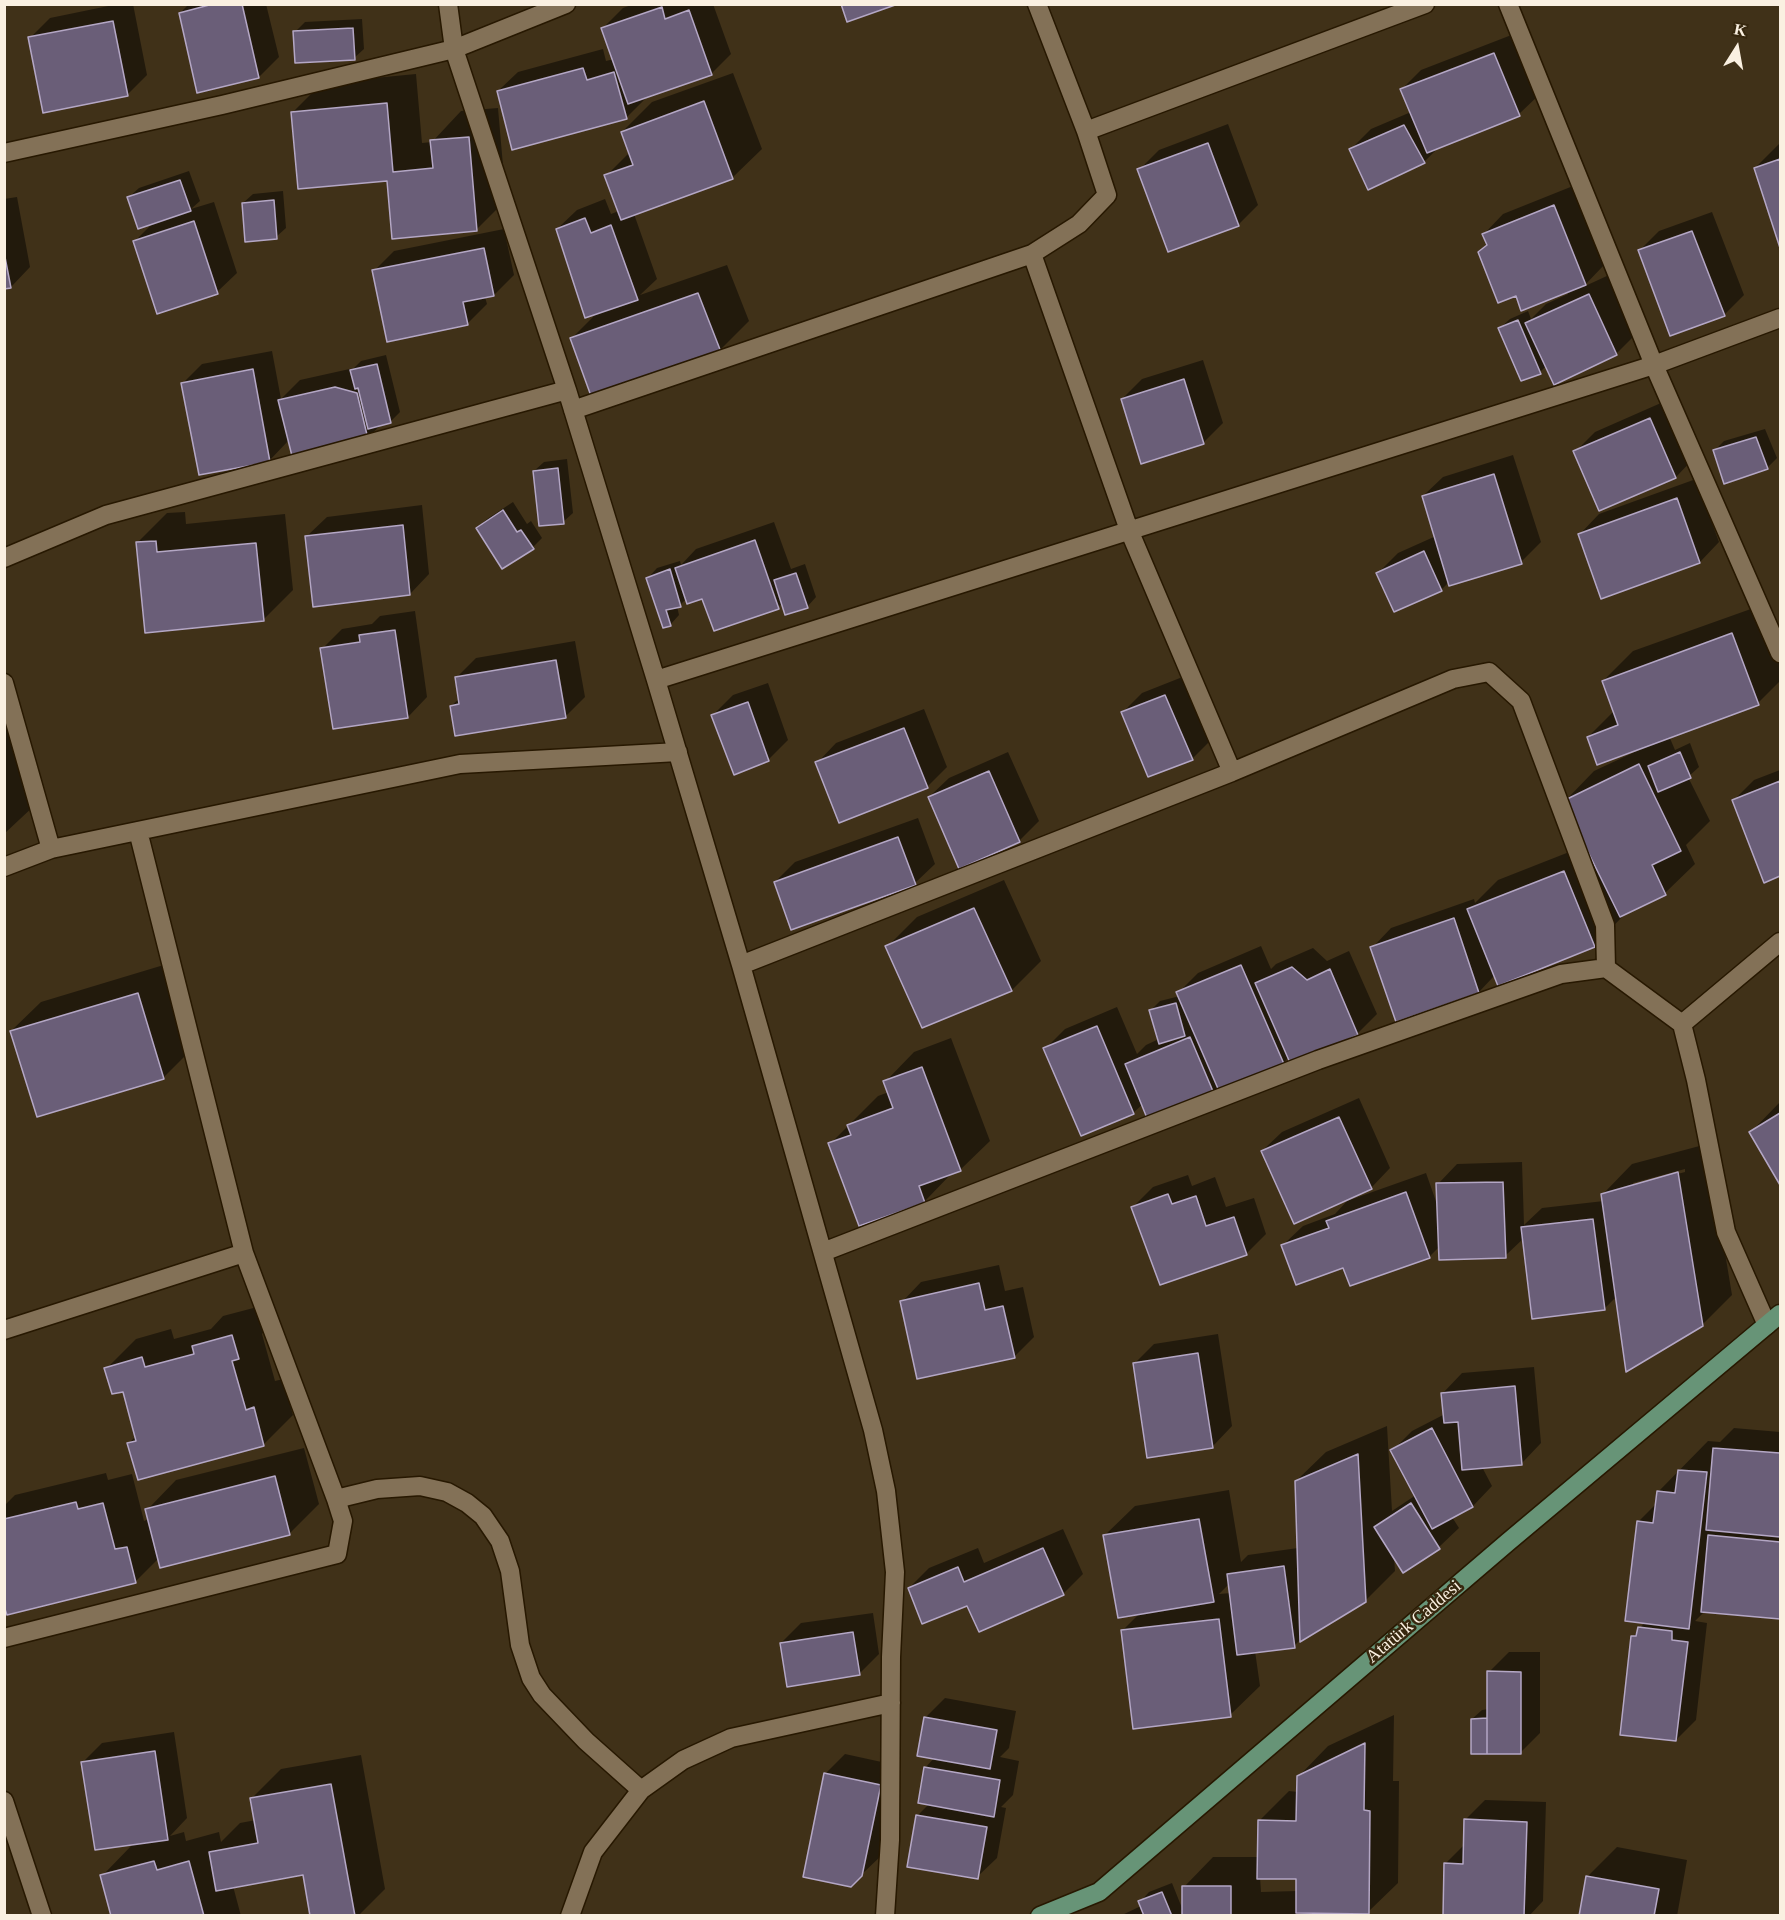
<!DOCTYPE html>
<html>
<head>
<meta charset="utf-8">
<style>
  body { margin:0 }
  #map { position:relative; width:1785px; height:1920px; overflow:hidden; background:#403118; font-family:Georgia,serif }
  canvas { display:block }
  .frame { position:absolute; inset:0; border:6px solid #faf0e1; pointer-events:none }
  .north { position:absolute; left:1707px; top:18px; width:60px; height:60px; -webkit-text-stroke:4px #36270e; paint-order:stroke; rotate:11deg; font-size:16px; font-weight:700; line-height:24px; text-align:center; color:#faf0e1 }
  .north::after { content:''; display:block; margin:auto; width:21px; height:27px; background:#faf0e1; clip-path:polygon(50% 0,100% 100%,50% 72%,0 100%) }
</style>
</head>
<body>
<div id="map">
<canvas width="1785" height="1920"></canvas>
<div class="frame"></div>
<div class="north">K</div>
</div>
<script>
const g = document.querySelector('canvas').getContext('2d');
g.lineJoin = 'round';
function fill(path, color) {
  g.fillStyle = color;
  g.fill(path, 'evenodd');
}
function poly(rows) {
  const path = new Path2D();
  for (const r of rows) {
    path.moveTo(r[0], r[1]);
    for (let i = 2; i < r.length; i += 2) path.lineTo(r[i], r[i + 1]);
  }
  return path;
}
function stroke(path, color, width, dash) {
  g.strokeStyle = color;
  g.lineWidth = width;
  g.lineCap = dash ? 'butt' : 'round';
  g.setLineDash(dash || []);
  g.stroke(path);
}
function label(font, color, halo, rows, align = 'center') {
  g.font = font + ' Georgia,serif';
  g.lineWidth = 5;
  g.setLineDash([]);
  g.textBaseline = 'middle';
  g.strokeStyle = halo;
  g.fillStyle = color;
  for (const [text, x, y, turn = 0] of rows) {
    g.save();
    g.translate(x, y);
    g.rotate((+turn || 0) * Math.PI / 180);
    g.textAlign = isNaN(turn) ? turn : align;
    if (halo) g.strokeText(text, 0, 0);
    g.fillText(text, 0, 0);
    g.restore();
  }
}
const shadow = poly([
  [118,4,133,4,147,75,127,95,30,38,50,18],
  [189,4,266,4,279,57,259,77,199,91,180,13],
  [634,4,713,4,731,54,711,74,646,96,646,98,626,118,498,91,518,72,603,49,606,61,614,59,603,28,623,8],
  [362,19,364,49,354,58,295,32,305,22],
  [1514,34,1539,95,1519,114,1439,147,1424,162,1351,149,1371,129,1411,112,1401,90,1421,70],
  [733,73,762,149,732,178,634,214,657,279,640,295,727,265,749,321,720,350,572,338,598,312,557,229,577,210,605,199,611,214,619,211,606,176,630,152,622,132,652,102],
  [416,74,422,143,432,142,461,111,498,108,506,200,476,230,388,180,292,113,322,83],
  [1228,124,1258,205,1238,225,1139,170,1159,150],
  [1780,143,1780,243,1755,168],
  [189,171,200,201,191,209,214,202,237,273,217,292,135,241,154,222,129,197,139,188],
  [1573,186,1605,264,1583,287,1609,275,1636,334,1616,354,1555,383,1546,366,1540,372,1500,328,1510,319,1528,311,1531,319,1546,304,1568,294,1567,291,1516,294,1479,253,1488,244,1484,234,1503,214],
  [283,191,286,228,276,237,243,203,253,194],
  [17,197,30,267,11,287,4,288,4,199],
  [1712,212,1744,295,1724,315,1639,251,1659,231],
  [504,229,514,275,494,295,485,297,487,304,467,324,374,271,394,251],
  [272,351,281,399,300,380,354,368,361,361,386,355,400,412,390,422,382,424,367,438,289,440,269,461,183,383,202,364],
  [1203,360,1223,423,1203,443,1122,399,1142,379],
  [1670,399,1695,457,1676,477,1600,509,1575,452,1595,432],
  [1765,429,1777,458,1767,468,1714,451,1724,441],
  [1513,455,1541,542,1521,562,1450,581,1441,590,1378,573,1398,553,1436,536,1423,496,1443,477],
  [567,459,573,513,563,522,534,471,544,462],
  [1696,479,1719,542,1700,562,1602,597,1580,534,1599,514],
  [513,502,527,524,531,521,542,538,533,547,477,528,487,519],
  [422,505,429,574,410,594,307,536,327,517],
  [185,512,186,524,285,514,293,590,263,620,137,543,167,513],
  [774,522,791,569,805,564,816,597,807,607,783,603,778,607,703,597,687,598,680,605,677,606,679,615,670,625,648,578,657,568,680,561,681,565,696,549],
  [1762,605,1780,655,1780,681,1758,703,1669,736,1675,750,1690,743,1699,767,1688,777,1710,821,1686,845,1695,864,1665,893,1622,914,1623,916,1594,946,1495,975,1479,992,1397,1020,1372,948,1391,928,1474,899,1475,903,1498,880,1587,845,1565,801,1594,771,1639,750,1638,748,1588,737,1614,711,1603,681,1633,651],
  [415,611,427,697,408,717,322,649,342,629,372,624,380,616],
  [575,641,585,697,565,717,451,706,460,698,456,678,476,658],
  [1185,676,1212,739,1192,759,1122,713,1142,693],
  [768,683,788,740,768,760,713,715,733,695],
  [4,700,35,805,4,834],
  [924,709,947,767,927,787,817,763,836,743],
  [1008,752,1039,821,1019,841,929,797,949,778],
  [1780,770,1780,875,1765,881,1734,800,1754,780],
  [918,818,935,864,915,883,775,882,795,862],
  [1004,880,1041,961,1012,990,887,947,917,917],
  [1261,946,1271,969,1276,964,1313,948,1327,961,1349,951,1377,1014,1357,1034,1289,1057,1283,1063,1215,1095,1143,1104,1133,1113,1045,1049,1065,1029,1117,1007,1137,1054,1146,1045,1159,1039,1151,1010,1160,1001,1180,996,1178,993,1198,973],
  [167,964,193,1048,163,1078,11,1031,41,1002],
  [951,1038,990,1141,960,1170,953,1172,925,1201,860,1224,830,1144,878,1096,889,1092,885,1082,914,1052],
  [1359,1098,1390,1168,1371,1188,1262,1151,1282,1132],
  [1780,1102,1780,1182,1751,1132],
  [1707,1144,1732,1295,1702,1325,1617,1296,1604,1309,1524,1238,1505,1256,1440,1246,1429,1257,1344,1266,1283,1245,1303,1226,1335,1214,1347,1201,1426,1173,1438,1207,1438,1184,1457,1164,1522,1162,1524,1225,1542,1208,1604,1201,1603,1194,1632,1164],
  [1685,1169,1685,1172,1633,1186,1633,1183],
  [1188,1175,1192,1186,1215,1177,1226,1207,1254,1198,1266,1234,1246,1254,1133,1207,1153,1187],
  [999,1265,1005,1291,1023,1287,1034,1337,1014,1357,902,1302,921,1282],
  [261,1306,267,1328,262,1334,275,1381,283,1379,293,1415,263,1445,129,1443,136,1436,124,1390,106,1369,136,1339,171,1329,174,1339,211,1329,223,1316],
  [1218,1334,1232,1426,1213,1446,1134,1364,1154,1344],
  [1534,1367,1541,1443,1522,1463,1482,1467,1492,1486,1473,1506,1452,1517,1459,1528,1439,1547,1404,1571,1394,1556,1395,1571,1365,1601,1301,1639,1294,1646,1255,1651,1260,1686,1230,1715,1122,1631,1141,1612,1105,1535,1135,1506,1229,1490,1241,1562,1248,1555,1298,1548,1296,1481,1326,1452,1387,1426,1392,1511,1416,1495,1392,1451,1412,1431,1445,1414,1443,1393,1462,1373],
  [1229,1584,1231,1593,1219,1594],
  [1734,1428,1780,1432,1780,1618,1706,1610,1695,1621,1707,1623,1696,1720,1676,1740,1633,1637,1645,1622,1638,1522,1657,1503,1658,1492,1708,1441,1720,1442],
  [304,1448,319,1504,289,1534,159,1558,135,1582,4,1600,4,1506,15,1495,106,1473,108,1480,132,1474,144,1521,149,1519,147,1510,176,1480],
  [1063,1529,1083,1574,1063,1594,968,1604,909,1588,929,1568,978,1548,984,1563],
  [873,1613,879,1654,859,1674,781,1643,801,1623],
  [1509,1652,1540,1652,1540,1733,1520,1753,1472,1719,1482,1710,1489,1709,1489,1672],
  [945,1698,1016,1711,1009,1748,1000,1757,1019,1761,1013,1795,1001,1807,1006,1808,997,1858,977,1877,917,1816,929,1804,925,1768,935,1757,926,1717],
  [1394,1715,1393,1781,1399,1781,1398,1883,1368,1912,1314,1912,1314,1916,1120,1916,1141,1906,1140,1902,1149,1892,1172,1883,1184,1913,1184,1887,1213,1857,1259,1857,1259,1821,1289,1791,1298,1792,1299,1776,1328,1746],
  [1260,1877,1298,1877,1297,1891,1261,1892],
  [174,1732,187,1818,170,1836,184,1832,186,1841,219,1832,221,1842,240,1823,256,1820,252,1798,281,1769,361,1755,385,1889,358,1916,311,1916,304,1873,233,1886,241,1916,112,1916,102,1876,134,1843,82,1763,102,1743],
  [845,1754,900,1766,882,1855,861,1875,825,1774],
  [1485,1800,1546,1802,1543,1901,1529,1916,1444,1916,1445,1864,1465,1844,1465,1820],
  [1617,1847,1687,1860,1677,1916,1579,1916,1581,1913,1588,1876]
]);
const building = poly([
  [213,4,242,4,259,78,197,93,179,13,213,4],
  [841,4,898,4,847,22,841,4],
  [662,7,665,19,689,10,712,75,628,104,601,28,662,7],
  [113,21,128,96,43,113,28,37,113,21],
  [353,28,355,60,295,63,293,31,353,28],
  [1494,53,1520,116,1427,153,1400,89,1494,53],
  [583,68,587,80,614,72,627,119,512,150,497,91,583,68],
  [704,101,733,179,621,220,604,175,633,165,621,132,704,101],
  [387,103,393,172,433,168,430,140,469,137,477,231,392,239,387,181,298,189,291,112,387,103],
  [1404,125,1425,163,1368,190,1349,149,1404,125],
  [1208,143,1239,226,1168,252,1137,169,1208,143],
  [1780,159,1780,248,1754,168,1780,159],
  [180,180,191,211,138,229,127,197,180,180],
  [274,200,277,239,245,242,242,203,274,200],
  [1554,205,1586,285,1521,311,1516,296,1498,303,1478,252,1487,245,1482,234,1554,205],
  [585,218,591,233,611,225,638,300,585,318,556,229,585,218],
  [194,221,218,294,157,314,133,241,194,221],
  [1692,231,1725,316,1670,336,1638,250,1692,231],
  [484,248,494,296,463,302,468,325,387,342,372,270,484,248],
  [4,252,11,288,4,289,4,252],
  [698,293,721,352,591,396,570,338,698,293],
  [1589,294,1617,355,1554,385,1525,323,1589,294],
  [1518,320,1541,374,1521,381,1498,328,1518,320],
  [377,364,391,423,368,429,358,388,355,389,350,370,377,364],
  [253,369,270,462,199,475,181,383,253,369],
  [1184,379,1204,444,1141,464,1121,399,1184,379],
  [335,387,357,393,368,439,292,456,278,400,335,387],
  [1650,418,1676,478,1599,511,1573,451,1650,418],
  [1756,437,1768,469,1724,484,1713,450,1756,437],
  [558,468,564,524,539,526,533,471,558,468],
  [1494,474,1522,564,1449,586,1422,496,1494,474],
  [1677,498,1700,563,1601,599,1578,534,1677,498],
  [503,510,517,532,521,530,534,549,502,569,476,528,503,510],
  [403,525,410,595,313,607,305,536,403,525],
  [755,540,779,609,714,631,702,599,687,604,675,568,755,540],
  [156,541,157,552,256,543,264,621,145,633,136,542,156,541],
  [1424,551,1442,591,1394,612,1376,573,1424,551],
  [670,569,681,607,666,610,671,626,663,628,646,578,670,569],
  [796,573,808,608,785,615,774,580,796,573],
  [395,630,408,718,333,729,320,648,360,642,359,635,395,630],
  [1732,633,1759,705,1597,765,1587,737,1618,725,1602,681,1732,633],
  [556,660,566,718,455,736,450,706,459,704,455,677,556,660],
  [1165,695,1193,760,1148,777,1121,712,1165,695],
  [748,702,769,761,734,775,711,715,748,702],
  [904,728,928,788,839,823,815,762,904,728],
  [1680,752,1691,778,1658,792,1648,766,1680,752],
  [1639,764,1681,851,1652,865,1666,895,1620,917,1563,801,1639,764],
  [989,771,1020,842,959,869,928,797,989,771],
  [1780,781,1780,876,1764,883,1732,800,1780,781],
  [898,837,916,885,791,930,774,882,898,837],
  [1564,871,1595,947,1498,986,1467,909,1564,871],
  [974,908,1012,991,922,1028,885,946,974,908],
  [1454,918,1479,993,1396,1022,1370,947,1454,918],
  [1241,965,1284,1064,1219,1091,1176,992,1241,965],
  [1292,967,1307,980,1330,969,1358,1035,1291,1065,1255,983,1292,967],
  [138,993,164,1079,37,1117,10,1031,138,993],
  [1176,1003,1185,1036,1159,1044,1149,1010,1176,1003],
  [1097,1026,1134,1114,1081,1136,1043,1048,1097,1026],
  [1190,1037,1215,1096,1149,1123,1125,1064,1190,1037],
  [922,1067,961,1171,919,1186,925,1203,859,1226,828,1143,851,1135,847,1125,893,1108,883,1081,922,1067],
  [1780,1113,1780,1185,1749,1132,1780,1113],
  [1339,1117,1372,1189,1294,1224,1261,1151,1339,1117],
  [1678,1172,1703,1326,1626,1372,1601,1194,1678,1172],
  [1503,1182,1506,1258,1439,1260,1436,1183,1503,1182],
  [1406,1192,1430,1258,1350,1286,1343,1268,1296,1285,1281,1245,1329,1228,1326,1221,1406,1192],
  [1168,1194,1172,1204,1196,1196,1206,1226,1234,1217,1247,1255,1160,1285,1131,1207,1168,1194],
  [1593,1219,1605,1310,1532,1319,1521,1227,1593,1219],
  [979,1283,985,1310,1003,1306,1015,1358,917,1379,900,1301,979,1283],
  [232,1335,239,1359,232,1361,246,1410,254,1407,264,1446,138,1480,127,1443,136,1441,123,1392,112,1394,104,1368,142,1357,145,1367,194,1354,192,1346,232,1335],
  [1198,1353,1213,1448,1147,1458,1133,1363,1198,1353],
  [1515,1386,1522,1465,1462,1470,1458,1422,1444,1423,1441,1393,1515,1386],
  [1432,1428,1473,1507,1432,1529,1390,1450,1432,1428],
  [1713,1448,1780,1453,1780,1537,1706,1530,1713,1448],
  [1358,1454,1366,1602,1300,1642,1295,1481,1358,1454],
  [1678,1470,1707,1472,1689,1629,1625,1621,1637,1521,1653,1523,1657,1491,1675,1493,1678,1470],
  [275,1476,290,1535,160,1568,145,1509,275,1476],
  [76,1502,78,1509,103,1503,115,1549,127,1547,136,1583,7,1615,4,1606,4,1519,76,1502],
  [1411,1503,1440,1549,1403,1573,1374,1527,1411,1503],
  [1199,1519,1214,1602,1118,1618,1103,1535,1199,1519],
  [1708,1535,1780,1542,1780,1619,1701,1612,1708,1535],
  [1043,1548,1064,1595,979,1632,967,1606,922,1624,908,1588,958,1567,964,1582,1043,1548],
  [1284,1566,1295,1648,1237,1655,1227,1574,1284,1566],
  [1219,1619,1231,1717,1133,1729,1121,1630,1219,1619],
  [1638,1627,1672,1631,1672,1640,1688,1642,1676,1741,1620,1735,1631,1636,1636,1636,1638,1627],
  [853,1632,860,1675,787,1687,780,1643,853,1632],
  [1487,1671,1521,1672,1521,1754,1487,1754,1487,1671],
  [924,1717,997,1730,990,1769,917,1756,924,1717],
  [1487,1718,1487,1754,1471,1754,1471,1719,1487,1718],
  [1365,1743,1364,1810,1370,1811,1369,1914,1296,1913,1296,1879,1257,1879,1258,1820,1296,1821,1297,1776,1365,1743],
  [155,1751,168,1840,95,1850,81,1762,155,1751],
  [924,1767,1000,1780,994,1817,918,1803,924,1767],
  [824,1773,881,1785,862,1876,851,1887,803,1877,824,1773],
  [331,1784,355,1916,310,1916,303,1875,216,1891,209,1852,258,1843,250,1798,331,1784],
  [916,1815,987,1827,978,1879,907,1867,916,1815],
  [1464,1819,1527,1822,1524,1916,1443,1916,1444,1863,1463,1864,1464,1819],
  [154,1861,157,1870,189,1861,204,1916,111,1916,100,1875,154,1861],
  [1586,1876,1659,1889,1654,1916,1579,1916,1586,1876],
  [1182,1886,1231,1886,1231,1916,1182,1916,1182,1886],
  [1162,1892,1172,1916,1144,1916,1138,1901,1162,1892]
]);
const minor = poly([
  [448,4,454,49,567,390,656,680,741,965,873,1430,886,1491,895,1572,891,1657,890,1840,885,1916],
  [1508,4,1654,365,1780,653],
  [1086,131,1425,4],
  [4,153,222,105,454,49,566,4],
  [1032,254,1129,530,1232,772],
  [573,410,1032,254,1079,224,1107,195,1086,131,1037,4],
  [4,558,106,515,567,390],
  [656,680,1654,365,1780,318],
  [4,683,51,849],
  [4,867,51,849,460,764,678,752],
  [741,965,1232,772,1453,679,1489,672,1521,701,1605,925,1606,968],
  [1682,1024,1780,942],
  [823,1252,1318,1060,1561,974,1606,968,1682,1024,1696,1080,1726,1232,1767,1325],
  [4,1330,244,1253],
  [336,1499,377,1489,420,1486,447,1492,467,1503,483,1516,500,1541,510,1571,520,1645,531,1678,542,1695,586,1741,641,1790],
  [4,1638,337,1554,343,1521,336,1499,244,1253,138,831],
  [4,1801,42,1916],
  [570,1916,593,1852,641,1790,683,1760,731,1738,891,1703]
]);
const major = poly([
  [1040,1916,1099,1892,1508,1542,1780,1314]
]);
const streetNames = [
  ["Atatürk Caddesi",1414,1622,-40]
];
fill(shadow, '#0007');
fill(building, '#6a5e78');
stroke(building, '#b4a7c5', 1.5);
stroke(minor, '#271801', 21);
stroke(major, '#271801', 21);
stroke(minor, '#837157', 18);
stroke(major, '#679477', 18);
label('18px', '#faf0e1', '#36270e', streetNames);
</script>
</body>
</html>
